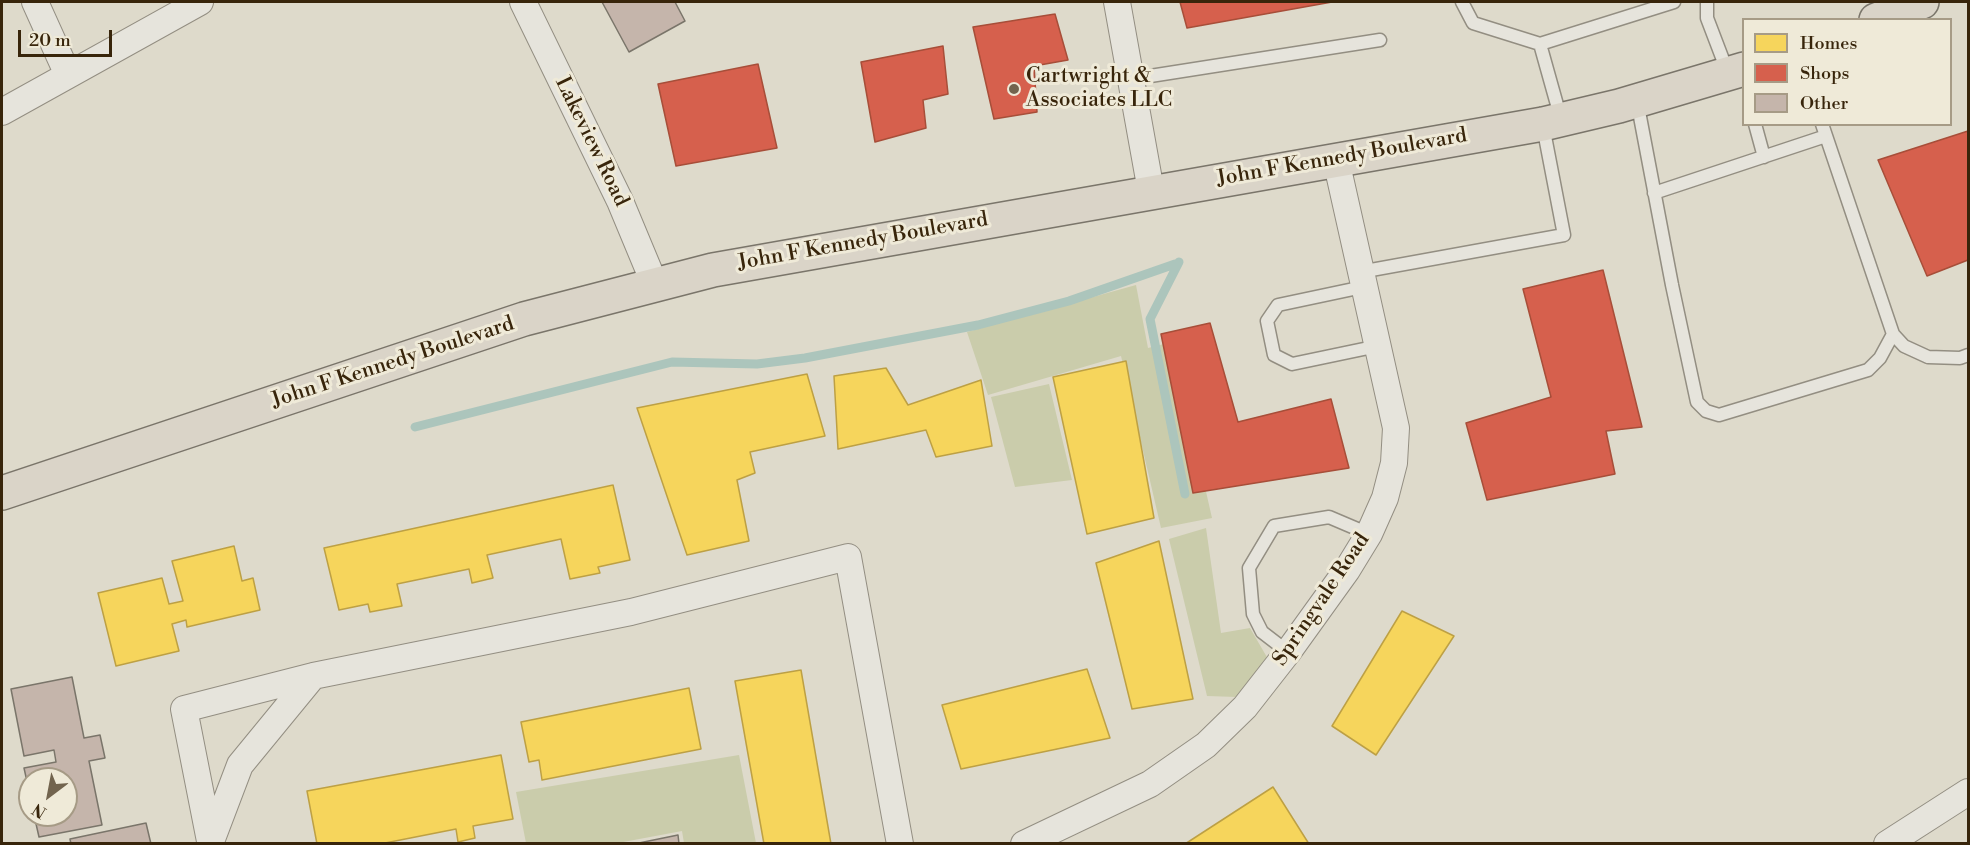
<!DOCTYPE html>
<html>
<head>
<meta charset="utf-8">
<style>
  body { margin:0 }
  #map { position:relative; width:1970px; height:845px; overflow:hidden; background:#dedacb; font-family:"Libre Bodoni",serif }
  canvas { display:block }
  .frame { position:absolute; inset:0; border:3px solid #38250b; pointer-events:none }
  .legend { position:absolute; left:1742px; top:18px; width:210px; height:108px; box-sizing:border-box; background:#efead8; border:2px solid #a69b86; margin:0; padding:8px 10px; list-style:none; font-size:18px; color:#38250b }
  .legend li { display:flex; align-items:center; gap:12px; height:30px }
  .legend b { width:30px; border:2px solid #a69b86 }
  .north { position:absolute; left:18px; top:767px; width:60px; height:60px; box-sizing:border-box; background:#efead8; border:2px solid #a69b86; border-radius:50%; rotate:212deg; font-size:16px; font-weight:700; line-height:24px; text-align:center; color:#38250b }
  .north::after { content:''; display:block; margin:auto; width:21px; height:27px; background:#72644e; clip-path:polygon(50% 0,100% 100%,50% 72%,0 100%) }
  .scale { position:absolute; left:18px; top:30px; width:94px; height:27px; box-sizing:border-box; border:3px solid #38250b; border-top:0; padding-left:8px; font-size:18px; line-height:21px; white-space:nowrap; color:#38250b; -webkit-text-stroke:4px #efead8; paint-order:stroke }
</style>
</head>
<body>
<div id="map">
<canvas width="1970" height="845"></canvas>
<div class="frame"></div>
<ul class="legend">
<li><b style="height:16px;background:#f6d55c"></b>Homes</li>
<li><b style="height:16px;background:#d6604d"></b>Shops</li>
<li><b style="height:16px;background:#c5b5ab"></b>Other</li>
</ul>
<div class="north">N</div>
<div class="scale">20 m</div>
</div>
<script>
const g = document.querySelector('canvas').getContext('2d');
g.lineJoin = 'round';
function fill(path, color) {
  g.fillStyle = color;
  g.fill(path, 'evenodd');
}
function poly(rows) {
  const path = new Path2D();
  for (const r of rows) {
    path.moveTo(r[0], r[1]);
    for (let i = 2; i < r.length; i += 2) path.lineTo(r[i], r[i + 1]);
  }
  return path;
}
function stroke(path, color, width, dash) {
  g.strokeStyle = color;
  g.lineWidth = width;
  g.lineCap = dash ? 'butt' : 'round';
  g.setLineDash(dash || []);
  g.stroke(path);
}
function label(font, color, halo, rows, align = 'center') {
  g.font = font + ' "Libre Bodoni",serif';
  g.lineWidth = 6;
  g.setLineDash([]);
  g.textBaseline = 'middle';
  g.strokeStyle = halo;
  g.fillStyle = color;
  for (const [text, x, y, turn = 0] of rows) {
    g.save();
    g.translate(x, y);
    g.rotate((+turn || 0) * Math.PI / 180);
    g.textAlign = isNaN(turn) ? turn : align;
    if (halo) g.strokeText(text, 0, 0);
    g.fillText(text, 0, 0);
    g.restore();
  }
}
const green = poly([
  [1136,285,1148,348,1172,342,1212,518,1161,528,1121,356,988,395,967,332],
  [1049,384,1072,480,1015,487,991,397],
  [1206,528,1221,633,1250,628,1268,659,1237,697,1207,696,1169,539],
  [739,755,756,843,684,843,682,831,618,843,526,843,516,792]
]);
const homes = poly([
  [1126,361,1154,518,1087,534,1053,377,1126,361],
  [886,368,908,405,981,380,992,446,936,457,926,430,838,449,834,376,886,368],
  [807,374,825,436,750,452,755,473,737,480,749,541,687,555,637,408,807,374],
  [613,485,630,560,598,567,600,573,570,579,561,539,487,555,493,578,472,583,469,569,397,584,402,606,370,612,368,604,339,610,324,548,613,485],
  [1159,541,1193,699,1132,709,1096,563,1159,541],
  [234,546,242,581,253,578,260,610,187,627,186,620,172,624,179,651,116,666,98,593,162,578,169,604,183,601,172,561,234,546],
  [1402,611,1454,636,1376,755,1332,726,1402,611],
  [1087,669,1110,738,961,769,942,705,1087,669],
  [801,670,831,844,764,844,735,681,801,670],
  [689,688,701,749,542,780,539,760,529,762,521,722,689,688],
  [501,755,513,819,473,826,475,838,458,842,456,829,380,844,317,844,307,791,501,755],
  [1273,787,1309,844,1185,844,1273,787]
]);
const shops = poly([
  [1180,2,1332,2,1187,28,1180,2],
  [1055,14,1068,60,1034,66,1037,112,994,119,973,27,1055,14],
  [943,46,948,94,923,100,926,128,875,142,861,62,943,46],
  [758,64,777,148,676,166,658,84,758,64],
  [1968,131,1968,260,1927,276,1878,160,1968,131],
  [1603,270,1642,427,1606,431,1615,474,1487,500,1466,423,1551,397,1523,289,1603,270],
  [1210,323,1238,422,1331,399,1349,468,1193,493,1161,334,1210,323]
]);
const stream = poly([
  [1179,262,1150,319,1185,494],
  [415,427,672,362,757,364,805,358,978,325,1069,301,1175,264]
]);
const building = poly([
  [602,2,675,2,685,21,629,52,602,2],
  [72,677,84,738,100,735,105,758,89,761,102,825,39,837,34,815,66,815,66,779,30,779,30,795,24,768,56,762,54,750,24,756,11,689,72,677],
  [146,823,151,844,71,844,70,839,146,823],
  [678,835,679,844,634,844,678,835]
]);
const lane = poly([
  [1462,2,1473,23,1540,44,1561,119],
  [1707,2,1707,18,1728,73],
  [1540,44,1674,2],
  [1131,79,1380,40],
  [1637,101,1672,285,1697,402,1706,411,1719,415,1868,370,1880,358,1893,334],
  [1755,124,1764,157],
  [1822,124,1893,334,1904,346,1928,357,1960,358,1968,355],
  [1654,193,1826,136],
  [1360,272,1564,235,1543,126],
  [1363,287,1278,305,1267,321,1274,355,1292,364,1378,346],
  [1288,652,1262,632,1253,614,1249,568,1274,526,1329,517,1369,534]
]);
const street = poly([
  [35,2,68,75],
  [523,2,620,201,655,285],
  [1117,2,1151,191],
  [2,112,200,2],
  [210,841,184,709,313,676],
  [210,844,240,765,313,676,631,612,848,557,900,844],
  [1024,844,1150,784,1206,745,1245,707,1288,652,1347,570,1369,534,1385,498,1394,463,1396,428,1336,160],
  [1887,844,1968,792]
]);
const primary = poly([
  [1876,20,1922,2],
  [2,493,524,319,713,270,1543,124,1619,106,1744,69]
]);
const markers = [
  [1014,89,6,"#72644e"]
];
const poiNames = [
  ["Cartwright &",1026,77],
  ["Associates LLC",1026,101]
];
const streetNames = [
  ["Lakeview Road",591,142,64],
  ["John F Kennedy Boulevard",1342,158,-10],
  ["John F Kennedy Boulevard",863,242,-10],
  ["John F Kennedy Boulevard",393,363,-18],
  ["Springvale Road",1322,600,-56]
];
fill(green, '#caccab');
fill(homes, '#f6d55c');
stroke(homes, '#bda044', 1.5);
fill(shops, '#d6604d');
stroke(shops, '#a74e39', 1.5);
stroke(stream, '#acc5bc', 9);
fill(building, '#c5b5ab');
stroke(building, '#7a756a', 1.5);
stroke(lane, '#938e82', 15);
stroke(street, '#938e82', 28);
stroke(primary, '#7a756a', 36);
stroke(lane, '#e6e4dc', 12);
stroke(street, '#e6e4dc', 26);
stroke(primary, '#dad4c8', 33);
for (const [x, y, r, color] of markers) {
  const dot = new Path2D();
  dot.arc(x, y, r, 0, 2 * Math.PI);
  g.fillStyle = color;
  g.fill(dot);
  stroke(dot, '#efead8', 2);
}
label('21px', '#38250b', '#efead8', poiNames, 'left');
label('21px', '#38250b', '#efead8', streetNames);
</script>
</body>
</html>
